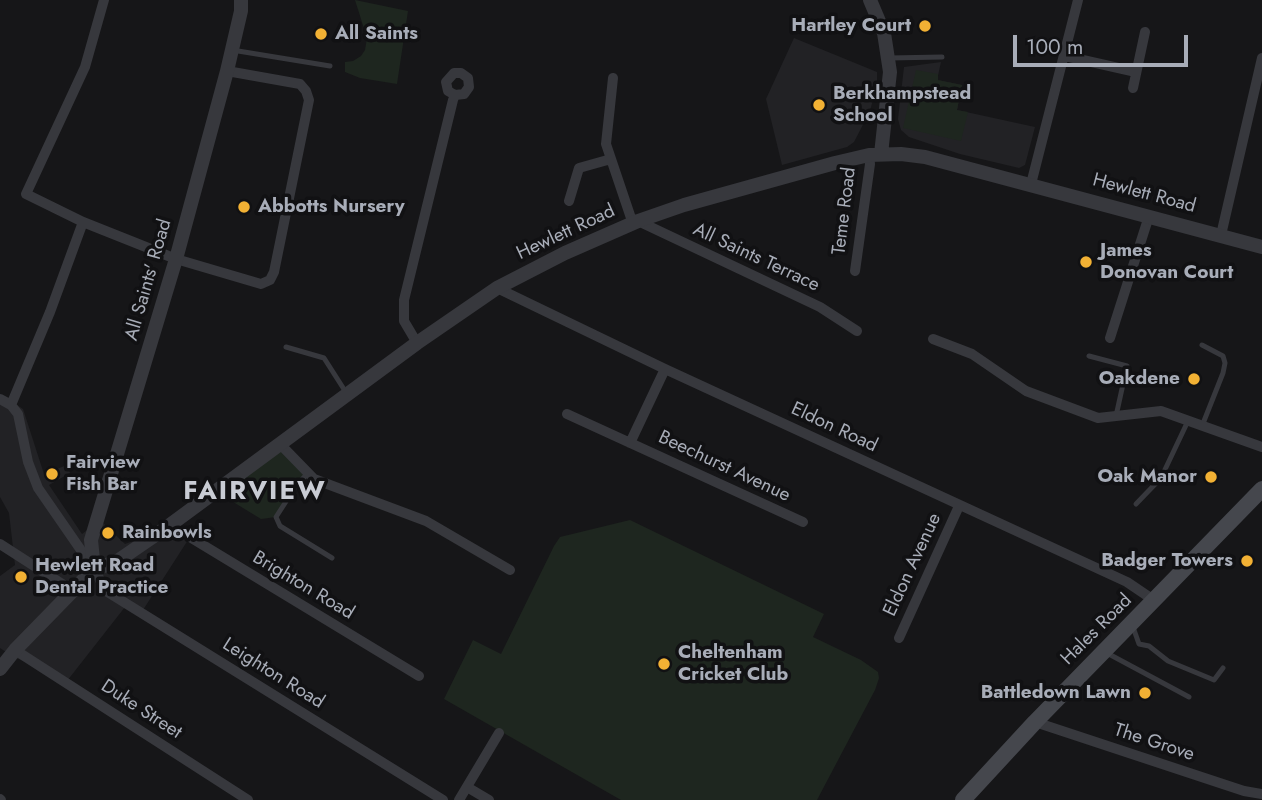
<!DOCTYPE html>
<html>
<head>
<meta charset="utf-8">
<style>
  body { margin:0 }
  #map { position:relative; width:1262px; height:800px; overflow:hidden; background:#161618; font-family:Jost,sans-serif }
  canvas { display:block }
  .scale { position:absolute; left:1013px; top:35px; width:175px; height:32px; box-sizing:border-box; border:4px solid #a8adb8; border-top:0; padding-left:9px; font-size:21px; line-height:24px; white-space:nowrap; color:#a8adb8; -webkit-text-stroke:5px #111113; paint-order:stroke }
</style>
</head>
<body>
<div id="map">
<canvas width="1262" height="800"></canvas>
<div class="scale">100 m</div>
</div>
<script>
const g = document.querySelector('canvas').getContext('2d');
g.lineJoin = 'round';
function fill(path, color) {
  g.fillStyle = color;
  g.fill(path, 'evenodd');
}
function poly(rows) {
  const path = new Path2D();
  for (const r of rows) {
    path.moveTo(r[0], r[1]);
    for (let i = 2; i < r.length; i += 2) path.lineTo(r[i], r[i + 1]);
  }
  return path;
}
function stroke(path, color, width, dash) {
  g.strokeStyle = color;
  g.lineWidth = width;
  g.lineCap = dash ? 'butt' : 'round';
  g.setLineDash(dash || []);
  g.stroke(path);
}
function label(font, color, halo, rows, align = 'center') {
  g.font = font + ' Jost,sans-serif';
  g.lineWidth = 7;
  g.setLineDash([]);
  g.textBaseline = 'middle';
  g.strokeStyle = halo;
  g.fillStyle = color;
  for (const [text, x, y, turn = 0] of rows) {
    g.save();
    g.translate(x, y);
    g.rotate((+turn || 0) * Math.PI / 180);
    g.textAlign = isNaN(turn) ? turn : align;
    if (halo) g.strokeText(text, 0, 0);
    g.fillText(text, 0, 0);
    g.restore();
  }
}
const built = poly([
  [794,38,877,72,877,84,870,111,854,142,847,147,782,165,766,99],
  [941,62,937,80,962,85,957,110,1035,127,1025,165,1019,168,960,154,909,137,901,130,898,119,904,67],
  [0,394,23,409,44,474,67,465,70,473,49,485,82,534,100,520,125,544,167,529,188,540,143,610,125,607,67,681,12,656,0,648,0,576,15,565,9,513,0,497]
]);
const green = poly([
  [355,0,408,11,397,84,360,78,345,72,345,62,353,61,361,56,365,50,367,38],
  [916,70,938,74,938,80,962,85,957,110,968,112,961,141,903,128],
  [280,444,307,474,276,517,261,519,225,497,222,487],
  [630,520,824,614,813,637,861,660,878,672,879,678,875,690,817,800,621,800,444,699,473,640,501,654,554,546,560,537]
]);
const service = poly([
  [232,50,330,66],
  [889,58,942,57],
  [1202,345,1223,356,1225,363,1223,373,1202,426],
  [286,347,324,358,347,394],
  [1089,356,1127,366,1116,416],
  [307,474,296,486,276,517,280,526,332,558],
  [1136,504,1161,478,1188,421],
  [1133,627,1139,644,1149,646,1168,661,1214,680,1223,668],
  [1105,652,1189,697]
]);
const minor = poly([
  [104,0,85,67,26,194,83,222,176,259,261,284,270,280,274,272,309,100,306,91,300,84,227,71],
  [1065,56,1136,72],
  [613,78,606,144,633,224],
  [1133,88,1145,32],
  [1031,184,1078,0],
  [569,201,579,168,611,159],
  [638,221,820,307,857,331],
  [1221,235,1262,58],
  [855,271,870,164,869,155],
  [497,288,665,369,1127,582,1155,601],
  [1110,338,1149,216],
  [933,339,972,354,1026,391,1098,418,1161,411,1262,447],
  [417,343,404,321,404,300,453,100,455,95,464,94,469,87,468,78,461,73,454,73,446,82,448,91,455,95],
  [0,399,11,405,18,414,28,462,38,488,94,569,106,591,443,800],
  [11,405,50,312,83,222],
  [567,414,803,522],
  [630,443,665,369],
  [280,444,314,479,426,521,510,570],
  [170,525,419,676],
  [0,544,73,591],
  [899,638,959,506],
  [15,650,248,800],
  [1035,722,1244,791,1262,794],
  [467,787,489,800],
  [0,799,1,800],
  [459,800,499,733]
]);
const tertiary = poly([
  [870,0,884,33,890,72,881,154],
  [94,569,91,540,176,259,227,71,241,11,241,0],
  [0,669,15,650,94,569,116,562,170,525,417,343,497,288,565,253,638,221,684,205,835,163,869,155,901,154,925,157,1262,247]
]);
const secondary = poly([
  [963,800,1035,722,1262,489]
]);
const markers = [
  [925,26,7,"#f2b134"],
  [321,34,7,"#f2b134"],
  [819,105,7,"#f2b134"],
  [244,207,7,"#f2b134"],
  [1086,262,7,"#f2b134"],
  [1194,379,7,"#f2b134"],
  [52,474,7,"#f2b134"],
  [1211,477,7,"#f2b134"],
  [108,533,7,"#f2b134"],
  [1247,561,7,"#f2b134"],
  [21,577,7,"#f2b134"],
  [664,664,7,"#f2b134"],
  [1145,693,7,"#f2b134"]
];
const poiNames = [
  ["Hartley Court",911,26,"right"],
  ["All Saints",335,34],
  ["Berkhampstead",833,94],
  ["School",833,116],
  ["Abbotts Nursery",258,207],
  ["James",1100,251],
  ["Donovan Court",1100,273],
  ["Oakdene",1180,379,"right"],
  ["Fairview",66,463],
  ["Fish Bar",66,485],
  ["Oak Manor",1197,477,"right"],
  ["Rainbowls",122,533],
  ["Badger Towers",1233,561,"right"],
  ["Hewlett Road",35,566],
  ["Dental Practice",35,588],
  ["Cheltenham",678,653],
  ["Cricket Club",678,675],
  ["Battledown Lawn",1131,693,"right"]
];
const streetNames = [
  ["Hewlett Road",1144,194,15],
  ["Teme Road",845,211,-83],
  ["Hewlett Road",566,233,-25],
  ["All Saints Terrace",756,258,25],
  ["All Saints' Road",149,280,-74],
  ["Eldon Road",834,428,25],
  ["Beechurst Avenue",724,467,25],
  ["Eldon Avenue",913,565,-65],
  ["Brighton Road",303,586,31],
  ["Hales Road",1097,630,-45],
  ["Leighton Road",273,674,32],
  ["Duke Street",141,710,33],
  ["The Grove",1154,743,18]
];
const districtNames = [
  ["FAIRVIEW",255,493]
];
fill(built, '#222225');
fill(green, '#1e261f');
stroke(service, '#37383d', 5);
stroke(minor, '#37383d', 10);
stroke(tertiary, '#37383d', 14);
stroke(secondary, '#45474d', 16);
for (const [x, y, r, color] of markers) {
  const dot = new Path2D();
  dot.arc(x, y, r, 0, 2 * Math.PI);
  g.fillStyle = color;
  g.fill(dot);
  stroke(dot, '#111113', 2.5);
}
label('bold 19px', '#a8adb8', '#111113', poiNames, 'left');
label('19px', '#a8adb8', '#111113', streetNames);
g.letterSpacing = '2px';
label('bold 26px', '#c9ccd4', '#111113', districtNames);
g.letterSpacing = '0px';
</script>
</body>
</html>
